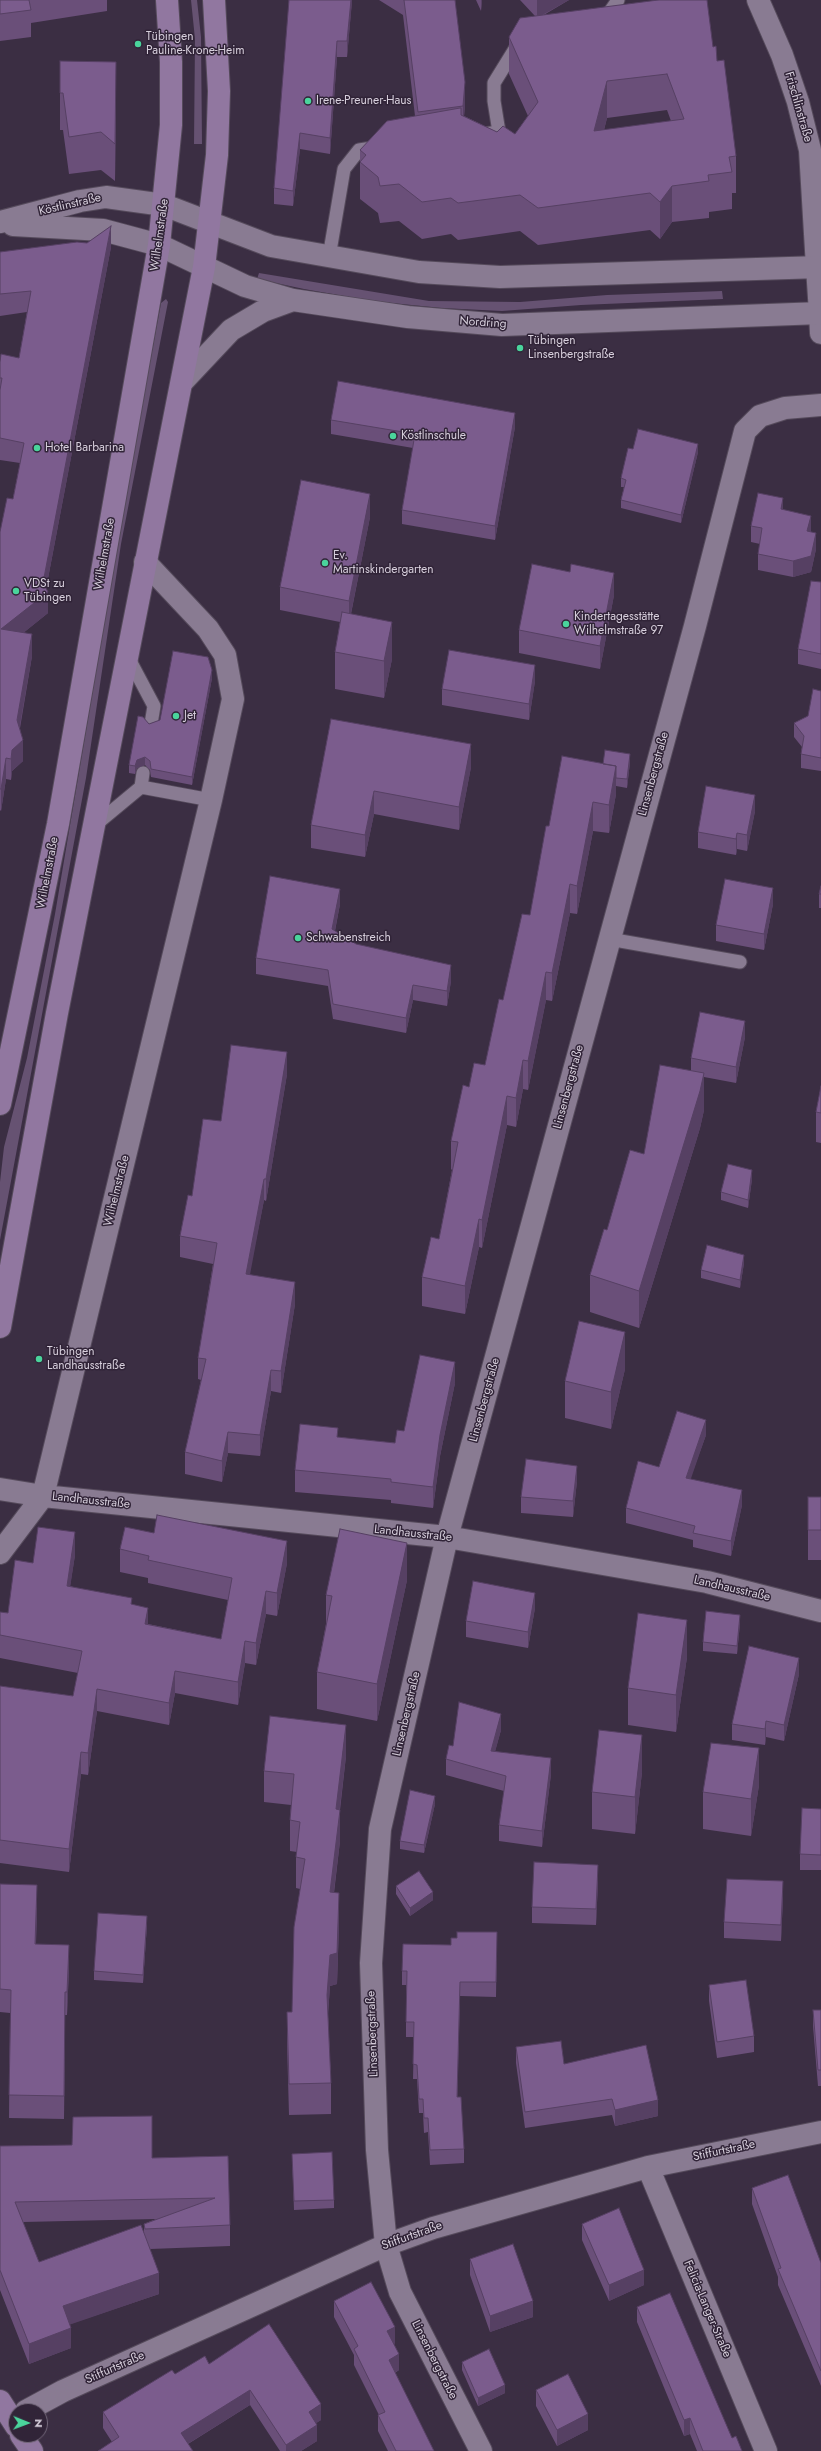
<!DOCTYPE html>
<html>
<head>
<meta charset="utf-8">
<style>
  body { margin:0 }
  #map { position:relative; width:821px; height:2451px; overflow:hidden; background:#3b2e43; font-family:Jost,sans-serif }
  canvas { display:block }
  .north { position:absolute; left:8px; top:2403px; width:40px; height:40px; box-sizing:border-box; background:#312438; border:1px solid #73687a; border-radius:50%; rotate:91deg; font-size:11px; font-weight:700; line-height:16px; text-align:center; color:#d7cfdc }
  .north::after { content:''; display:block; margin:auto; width:14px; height:18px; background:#4ad49c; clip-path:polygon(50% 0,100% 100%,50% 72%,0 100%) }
</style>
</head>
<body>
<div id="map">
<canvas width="821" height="2451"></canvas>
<div class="north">N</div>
</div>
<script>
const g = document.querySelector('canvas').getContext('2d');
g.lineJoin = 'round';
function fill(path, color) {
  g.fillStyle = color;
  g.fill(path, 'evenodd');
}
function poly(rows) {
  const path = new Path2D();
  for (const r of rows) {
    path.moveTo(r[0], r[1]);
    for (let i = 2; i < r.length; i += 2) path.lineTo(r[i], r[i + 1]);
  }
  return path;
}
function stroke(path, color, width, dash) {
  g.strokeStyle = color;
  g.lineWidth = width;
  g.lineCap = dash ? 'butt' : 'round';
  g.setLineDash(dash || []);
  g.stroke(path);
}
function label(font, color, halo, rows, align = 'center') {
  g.font = font + ' Jost,sans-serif';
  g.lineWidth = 3;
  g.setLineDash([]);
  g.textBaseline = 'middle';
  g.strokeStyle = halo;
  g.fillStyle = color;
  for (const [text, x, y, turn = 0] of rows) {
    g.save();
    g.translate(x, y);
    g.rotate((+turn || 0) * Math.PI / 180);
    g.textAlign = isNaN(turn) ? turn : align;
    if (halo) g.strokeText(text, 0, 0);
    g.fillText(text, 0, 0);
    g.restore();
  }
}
const green = poly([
  [191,0,197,0,201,37,202,144,194,144,195,39],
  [259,273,429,301,520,302,607,295,722,291,723,299,581,305,502,311,441,308,372,301,304,289,257,279],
  [166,299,168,302,121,544,86,778,0,1240,0,1182,4,1147,27,1058,55,914,130,470,161,303]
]);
const service = poly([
  [605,19,618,0],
  [484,134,499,132,494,101,494,83,515,49,521,47],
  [329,257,344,169,359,150,379,147],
  [128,657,154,706,151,724],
  [141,787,211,800],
  [94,826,141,787,143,773],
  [609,939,740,962]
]);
const minor = poly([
  [758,0,782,55,798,102,810,150,817,267],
  [0,222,80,201,106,197,164,205],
  [13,225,103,230,159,245],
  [820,313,821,333],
  [0,1489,43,1496,447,1537,707,1582,821,1611],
  [0,1553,43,1496,211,800,233,699,225,655,208,629,145,562],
  [648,2167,766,2451],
  [26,2411,63,2391,386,2245,433,2228,648,2167,821,2132],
  [481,2451,400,2292,386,2245,377,2150,371,1963,380,1829,447,1537,695,626,745,431,760,416,785,408,821,405]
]);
const tertiary = poly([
  [164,205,271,246,419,272,500,277,821,267],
  [159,245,245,286,293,300,408,317,502,325,821,313],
  [817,267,820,313],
  [184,380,231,330,263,311,293,300]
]);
const secondary = poly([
  [0,1104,58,824,159,245,171,125,171,62,167,0],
  [0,1327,57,1013,204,267,217,155,219,91,214,0],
  [0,2401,16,2426],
  [21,2435,32,2451]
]);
const wall = poly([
  [0,0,107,0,107,11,31,23,31,37,0,41],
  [352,0,347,57,337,57,330,154,300,149,293,206,274,204,274,188],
  [379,0,455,0,465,105,464,116,497,132,515,134,528,116,509,74,509,37,535,16,520,0,569,0,542,16,713,47,717,61,736,156,736,193,732,193,732,209,709,212,709,218,672,222,660,239,650,230,538,245,520,231,458,240,451,234,422,239,399,221,380,223,378,213,360,199,360,150,415,116,403,15],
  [667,110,671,121,604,130,607,118],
  [476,0,482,0,481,11],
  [60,61,116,99,115,181,101,170,69,174,63,130,60,130],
  [111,247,46,589,48,613,23,633,32,656,20,728,23,761,12,771,11,780,6,779,1,811,0,810,0,532,13,499,20,463,0,460,0,362,19,358,27,312,0,316,0,252],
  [331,420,515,427,495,540,402,524,402,510,413,448,331,434],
  [633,449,698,452,681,523,621,508,621,500,624,487,621,487,621,478],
  [783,510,811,532,816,549,811,572,793,577,758,570,758,554,760,544,751,542,751,526],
  [370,517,351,614,392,659,384,698,335,689,335,652,340,622,280,610,280,587],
  [821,582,821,669,798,664,798,649],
  [614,595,600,669,519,653,519,630],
  [212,678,192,785,151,777,150,770,145,765,137,768,135,774,129,773,129,765,149,724,160,720],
  [535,681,529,720,442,705,442,689],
  [821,691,821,771,801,768,801,754,802,747,794,737,794,723,808,716],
  [331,719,471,767,459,830,374,814,365,857,311,848,311,825],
  [630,762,627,788,616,786,616,794,609,833,593,831,577,914,570,913,552,1001,546,1000,528,1090,523,1089,516,1127,507,1125,482,1248,479,1247,465,1314,422,1306,422,1277,439,1239,452,1170,451,1169,451,1141,469,1087,485,1065,503,1000,530,915,549,826,603,764],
  [755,811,747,851,737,849,736,855,698,848,698,832],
  [821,886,821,908,819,908,819,894],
  [340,904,335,931,356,944,451,981,447,1006,413,1000,406,1033,333,1019,328,986,256,974,256,958],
  [773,904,764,950,716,941,716,925],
  [745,1037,736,1083,704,1077,704,1110,700,1128,639,1328,590,1312,590,1275,607,1230,644,1154,691,1071,691,1058],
  [287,1074,266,1201,264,1200,249,1275,295,1304,281,1393,271,1391,260,1456,228,1453,222,1482,185,1474,185,1452,201,1380,198,1379,198,1358,213,1264,180,1257,180,1236,192,1196,221,1121],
  [821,1086,821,1143,816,1142,816,1112],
  [752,1179,748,1208,721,1200,721,1192],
  [744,1263,740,1288,701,1278,701,1270],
  [625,1369,611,1429,565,1418,565,1381],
  [455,1383,440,1456,433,1508,391,1503,391,1500,295,1492,295,1470,338,1437,395,1443,404,1431],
  [706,1435,690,1479,742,1505,731,1556,693,1547,693,1540,626,1523,626,1508,659,1467],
  [577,1481,573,1517,521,1513,521,1497],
  [808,1497,821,1497,821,1560,808,1560],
  [120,1549,287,1563,277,1616,266,1614,256,1665,245,1663,238,1705,175,1693,169,1725,97,1711,88,1775,81,1774,69,1872,0,1863,0,1686,73,1696,78,1673,0,1658,0,1612,8,1613,33,1563,75,1555,70,1586,132,1604,148,1624,221,1639,228,1600,148,1583,148,1578,120,1572],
  [407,1580,377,1721,317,1709,317,1672,326,1624,326,1595],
  [535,1608,528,1648,466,1637,466,1621],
  [740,1623,737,1654,703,1651,703,1642],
  [687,1657,676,1732,628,1725,628,1688],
  [799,1674,784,1741,766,1737,765,1745,732,1740,732,1724],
  [501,1730,495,1751,551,1774,542,1847,499,1841,499,1825,504,1791,446,1775,446,1759,453,1746],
  [346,1756,340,1810,340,1841,334,1893,339,1924,337,1984,330,1986,328,2014,331,2083,331,2114,289,2115,287,2043,287,2012,292,2012,300,1889,296,1888,296,1857,297,1852,290,1851,290,1820,291,1805,264,1802,264,1771],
  [642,1772,635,1834,592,1829,592,1792],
  [759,1785,751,1836,703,1829,703,1792],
  [435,1804,424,1853,400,1849,400,1841],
  [821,1809,821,1870,800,1870,800,1854],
  [598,1881,596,1925,532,1923,532,1907],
  [0,1884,37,1908,36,1944,69,1968,67,2015,65,2015,64,2119,9,2118,10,2013,0,2012],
  [396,1886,433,1900,410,1916,396,1894],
  [783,1897,781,1941,724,1938,724,1922],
  [147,1924,143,1983,94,1980,94,1971],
  [497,1932,496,1997,460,1996,457,2097,464,2149,464,2163,430,2165,428,2132,424,2133,423,2113,419,2113,417,2079,413,2079,414,2037,406,2037,406,1985,402,1985,402,1971,451,1945,457,1938],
  [709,1985,754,2036,754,2052,717,2058,709,2001],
  [813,2010,821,2010,821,2086,818,2086,813,2026],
  [516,2047,564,2064,658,2116,615,2126,612,2115,525,2128,516,2063],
  [0,2146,152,2158,228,2156,230,2225,230,2246,150,2249,159,2294,70,2324,71,2348,29,2364,0,2290],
  [156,2219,144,2224,144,2234,39,2262,23,2222],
  [292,2154,334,2200,334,2208,294,2210],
  [752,2188,821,2263,821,2386,778,2285,778,2277,752,2204],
  [582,2224,644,2285,609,2301,582,2240],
  [470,2259,533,2317,490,2332,470,2275],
  [334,2301,395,2343,394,2344,399,2370,395,2373,434,2451,388,2451,378,2431,378,2415,379,2415,354,2365,354,2355,334,2317],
  [637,2307,732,2438,742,2451,697,2451,690,2434,684,2436,637,2322],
  [462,2362,505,2393,478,2406,462,2370],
  [209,2364,321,2420,316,2423,317,2441,301,2451,280,2451,250,2405,188,2444,112,2442,103,2428,103,2412,175,2374],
  [536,2390,588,2430,557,2446,536,2406]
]);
const shadedWall = poly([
  [351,0,352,0,352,2,347,57,347,41],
  [481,0,482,0,481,11],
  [537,0,569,0,537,18],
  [337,41,337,57,330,154,330,138],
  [116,62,116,99,115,181,115,144],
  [607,81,607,118,594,168,594,131],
  [465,82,465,105,463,129,463,106],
  [300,133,300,149,293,206,293,191],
  [672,186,672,222,660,239,660,202],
  [111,226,111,247,45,594,48,592,48,613,1,651,1,629,43,583],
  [515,413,515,427,495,540,495,526],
  [698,444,698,452,681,523,681,515],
  [370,494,370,517,349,623,349,601],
  [783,498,783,514,781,509],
  [811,516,811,531,807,547,807,531],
  [816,533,816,549,811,572,793,577,793,561],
  [614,573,614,595,600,669,600,646],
  [392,622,392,659,384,698,384,661],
  [32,634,32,656,17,742,17,720],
  [535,665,535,681,529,720,529,704],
  [212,670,212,678,192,785,192,777],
  [23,740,23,761,12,771,11,780,11,759,12,750],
  [471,744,471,767,459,830,459,807],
  [630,754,630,762,627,788,627,779],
  [145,757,145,765,137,768,135,774,135,766,137,760],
  [6,758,6,779,1,811,1,789],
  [616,766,616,794,609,833,609,805],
  [374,791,374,814,365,857,365,835],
  [755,795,755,811,747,851,747,835],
  [593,802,593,831,577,914,577,886],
  [737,833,737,849,736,855,736,839],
  [570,884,570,913,552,1001,552,973],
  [773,888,773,904,764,950,764,934],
  [340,889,340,904,332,945,332,929],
  [451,965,451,981,447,1006,447,991],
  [546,972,546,1000,528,1090,528,1061],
  [413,985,413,1000,406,1033,406,1018],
  [745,1021,745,1037,736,1083,736,1067],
  [287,1052,287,1074,266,1201,266,1179],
  [523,1060,523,1089,516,1127,516,1098],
  [704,1073,704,1110,700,1128,639,1328,639,1291],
  [507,1096,507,1125,482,1248,482,1220],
  [752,1170,752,1179,748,1208,748,1200],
  [264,1179,264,1200,246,1296,246,1274],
  [479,1219,479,1247,465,1314,465,1286],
  [744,1255,744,1263,740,1288,740,1280],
  [295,1282,295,1304,281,1393,281,1371],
  [625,1332,625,1369,611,1429,611,1392],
  [455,1362,455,1383,440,1456,433,1508,433,1487,440,1435],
  [271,1370,271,1391,260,1456,260,1435],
  [706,1420,706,1435,686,1493,686,1478],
  [228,1432,228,1453,222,1482,222,1461],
  [577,1466,577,1481,573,1517,573,1501],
  [742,1490,742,1505,731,1556,731,1541],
  [75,1532,75,1555,67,1608,67,1586],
  [287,1541,287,1563,277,1616,277,1593],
  [407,1543,407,1580,377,1721,377,1684],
  [266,1591,266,1614,256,1665,256,1643],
  [535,1593,535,1608,528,1648,528,1632],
  [148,1608,148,1630,145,1624],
  [740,1615,740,1623,737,1654,737,1646],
  [687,1620,687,1657,676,1732,676,1695],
  [245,1641,245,1663,238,1705,238,1682],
  [799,1658,799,1674,784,1741,784,1725],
  [175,1671,175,1693,169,1725,169,1703],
  [97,1689,97,1711,88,1775,88,1753],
  [501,1714,501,1730,491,1767,491,1751],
  [766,1721,766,1737,765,1745,765,1729],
  [346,1725,346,1756,336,1840,336,1809],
  [642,1735,642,1772,635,1834,635,1797],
  [759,1748,759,1785,751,1836,751,1799],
  [81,1752,81,1774,69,1872,69,1849],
  [551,1758,551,1774,542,1847,542,1831],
  [435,1796,435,1804,424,1853,424,1845],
  [340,1810,340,1841,330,1923,330,1892],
  [598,1865,598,1881,596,1925,596,1909],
  [783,1881,783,1897,781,1941,781,1925],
  [37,1885,37,1908,35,1967,35,1944],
  [433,1892,433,1900,410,1916,410,1908],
  [339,1893,339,1924,337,1984,330,1986,327,2026,327,1995,330,1955],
  [147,1916,147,1924,143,1983,143,1975],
  [69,1945,69,1968,67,2015,67,1992],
  [460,1982,460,1996,457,2111,457,2097],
  [65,1992,65,2015,64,2119,64,2096],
  [658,2100,658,2116,615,2126,615,2110],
  [644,2270,644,2285,609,2301,609,2285],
  [159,2273,159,2294,63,2327,63,2306],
  [533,2301,533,2317,490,2332,490,2316],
  [395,2327,395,2343,387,2347,387,2331],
  [71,2328,71,2348,29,2364,29,2344],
  [399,2354,399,2370,389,2376,389,2360],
  [505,2385,505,2393,478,2406,478,2398],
  [250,2390,250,2405,181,2448,181,2433],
  [321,2404,321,2420,309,2428,309,2412],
  [588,2414,588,2430,557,2446,557,2430],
  [690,2418,690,2434,684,2436,684,2420],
  [317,2425,317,2441,301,2451,286,2451,286,2445]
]);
const building = poly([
  [0,0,29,0,31,10,0,14,0,0],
  [289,0,351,0,347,41,337,41,330,138,300,133,293,191,274,188,289,0],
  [404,0,455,0,465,82,463,106,418,112,404,0],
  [658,0,707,0,713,47,716,46,717,61,724,60,736,156,729,157,732,172,708,175,709,181,672,186,660,202,650,193,538,208,520,195,458,203,451,198,422,202,399,184,380,186,378,177,360,162,366,155,360,150,387,121,460,108,461,108,461,115,497,132,503,126,515,134,538,102,509,37,520,18,658,0],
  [667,74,684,119,594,131,607,81,667,74],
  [60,61,116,62,115,144,101,132,69,137,63,93,60,93,60,61],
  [111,226,43,583,48,592,1,629,32,634,17,720,23,740,12,750,11,759,6,758,1,789,0,789,0,532,7,498,13,499,24,443,0,438,0,390,2,378,0,378,0,362,1,354,19,358,31,291,0,294,0,252,77,242,87,243,111,226],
  [338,381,515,413,495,526,402,510,415,434,331,420,338,381],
  [638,429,698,444,681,515,621,500,626,480,621,478,628,448,633,449,638,429],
  [301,480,370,494,349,601,280,587,301,480],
  [758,493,783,498,781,509,811,516,807,531,816,533,811,556,793,561,758,554,762,528,751,526,758,493],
  [532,564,570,572,571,564,614,573,600,646,519,630,532,564],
  [811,581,821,582,821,654,798,649,811,581],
  [342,612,392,622,384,661,335,652,342,612],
  [449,650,535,665,529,704,442,689,449,650],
  [173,651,208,657,212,670,192,777,151,769,150,761,145,757,137,760,135,766,129,765,138,716,143,717,149,724,160,720,173,651],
  [813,689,821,691,821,758,801,754,804,736,794,723,808,716,813,689],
  [331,719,471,744,459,807,374,791,365,835,311,825,331,719],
  [605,750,630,754,627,779,616,778,616,766,603,764,605,750],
  [562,756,616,766,609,805,593,802,577,886,570,884,552,973,546,972,528,1061,523,1060,516,1098,507,1096,482,1220,479,1219,465,1286,422,1277,431,1237,439,1239,458,1142,451,1141,463,1085,469,1087,474,1063,485,1065,499,999,503,1000,522,914,530,915,546,826,549,826,562,756],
  [706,786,755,795,747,835,737,833,736,839,698,832,706,786],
  [270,876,340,889,332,929,356,944,451,965,447,991,413,985,406,1018,333,1004,328,970,256,958,270,876],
  [725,879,773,888,764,934,716,925,725,879],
  [821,886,821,894,819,894,821,886],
  [700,1012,745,1021,736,1067,691,1058,700,1012],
  [231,1045,287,1052,266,1179,264,1179,246,1274,295,1282,281,1371,271,1370,260,1435,228,1432,222,1461,185,1452,206,1359,198,1358,217,1243,180,1236,188,1195,192,1196,203,1119,221,1121,231,1045],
  [660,1065,704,1073,700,1091,639,1291,590,1275,604,1229,607,1230,630,1150,644,1154,660,1065],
  [821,1086,821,1113,816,1112,821,1086],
  [728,1164,752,1170,748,1200,721,1192,728,1164],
  [707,1245,744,1255,740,1280,701,1270,707,1245],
  [579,1321,625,1332,611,1392,565,1381,579,1321],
  [420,1355,455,1362,440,1435,433,1487,391,1482,391,1479,295,1470,300,1424,338,1428,337,1437,395,1443,397,1430,404,1431,420,1355],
  [677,1411,706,1420,686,1478,742,1490,731,1541,693,1533,695,1526,626,1508,638,1461,659,1467,677,1411],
  [526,1459,577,1466,573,1501,521,1497,526,1459],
  [808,1497,821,1497,821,1530,808,1530,808,1497],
  [157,1515,287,1541,277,1593,266,1591,256,1643,245,1641,238,1682,175,1671,169,1703,97,1689,88,1753,81,1752,69,1849,0,1840,0,1686,73,1696,82,1651,0,1635,0,1612,8,1613,15,1560,33,1563,38,1527,75,1532,67,1586,132,1598,131,1604,148,1608,145,1624,221,1639,232,1578,148,1560,149,1556,120,1549,125,1527,154,1533,157,1515],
  [340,1529,407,1543,377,1684,317,1672,332,1596,326,1595,340,1529],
  [473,1581,535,1593,528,1632,466,1621,473,1581],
  [706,1611,740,1615,737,1646,703,1642,706,1611],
  [638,1613,687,1620,676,1695,628,1688,638,1613],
  [749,1646,799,1658,784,1725,766,1721,765,1729,732,1724,749,1646],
  [459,1702,501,1714,491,1751,551,1758,542,1831,499,1825,506,1776,446,1759,449,1745,453,1746,459,1702],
  [270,1716,346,1725,336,1809,340,1810,330,1892,339,1893,337,1953,330,1955,327,1995,331,2083,289,2084,287,2012,292,2012,294,1927,305,1859,296,1857,300,1822,290,1820,294,1774,264,1771,270,1716],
  [599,1730,642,1735,635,1797,592,1792,599,1730],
  [711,1743,759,1748,751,1799,703,1792,711,1743],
  [410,1790,435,1796,424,1845,400,1841,410,1790],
  [802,1808,821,1809,821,1855,800,1854,802,1808],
  [534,1862,598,1865,596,1909,532,1907,534,1862],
  [419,1871,433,1892,410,1908,396,1886,419,1871],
  [727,1879,783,1881,781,1925,724,1922,727,1879],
  [0,1884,37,1885,35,1944,69,1945,67,1992,65,1992,64,2096,9,2095,11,1990,0,1989,0,1884],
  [98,1913,147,1916,143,1975,94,1971,98,1913],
  [457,1932,497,1932,496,1982,460,1982,457,2097,461,2097,464,2149,430,2150,428,2118,424,2118,423,2099,419,2099,417,2065,413,2064,414,2022,406,2022,407,1971,402,1971,403,1944,451,1945,451,1938,457,1938,457,1932],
  [746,1980,754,2036,717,2042,709,1985,746,1980],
  [813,2010,821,2010,821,2070,818,2070,813,2010],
  [561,2041,564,2064,646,2045,658,2100,615,2110,612,2099,525,2112,516,2047,561,2041],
  [152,2116,152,2158,228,2156,230,2225,145,2229,144,2224,215,2198,15,2202,39,2262,141,2225,159,2273,63,2306,71,2328,29,2344,0,2270,0,2146,72,2145,73,2117,152,2116],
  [332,2152,334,2200,294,2201,292,2154,332,2152],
  [788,2175,821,2263,821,2371,778,2269,781,2268,752,2188,788,2175],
  [619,2208,644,2270,609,2285,582,2224,619,2208],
  [513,2244,533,2301,490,2316,470,2259,513,2244],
  [371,2282,395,2327,387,2331,399,2354,389,2360,434,2451,396,2451,378,2415,385,2412,354,2349,358,2346,334,2301,371,2282],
  [670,2293,732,2438,736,2436,742,2451,703,2451,690,2418,684,2420,637,2307,670,2293],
  [269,2324,321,2404,309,2412,317,2425,286,2445,250,2390,181,2433,193,2451,98,2451,119,2437,103,2412,172,2370,175,2374,205,2356,209,2364,269,2324],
  [489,2349,505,2385,478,2398,462,2362,489,2349],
  [568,2374,588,2414,557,2430,536,2390,568,2374]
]);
const markers = [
  [138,44,4,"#4ad49c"],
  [308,101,4,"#4ad49c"],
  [520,348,4,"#4ad49c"],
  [393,436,4,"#4ad49c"],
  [37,448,4,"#4ad49c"],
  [325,563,4,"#4ad49c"],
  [16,591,4,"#4ad49c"],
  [566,624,4,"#4ad49c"],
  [176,716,4,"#4ad49c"],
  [298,938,4,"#4ad49c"],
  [39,1359,4,"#4ad49c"]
];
const poiNames = [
  ["Tübingen",146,37],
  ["Pauline-Krone-Heim",146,51],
  ["Irene-Preuner-Haus",316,101],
  ["Tübingen",528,341],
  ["Linsenbergstraße",528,355],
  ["Köstlinschule",401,436],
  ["Hotel Barbarina",45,448],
  ["Ev.",333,556],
  ["Martinskindergarten",333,570],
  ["VDSt zu",24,584],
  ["Tübingen",24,598],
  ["Kindertagesstätte",574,617],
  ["Wilhelmstraße 97",574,631],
  ["Jet",184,716],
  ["Schwabenstreich",306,938],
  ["Tübingen",47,1352],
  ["Landhausstraße",47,1366]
];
const streetNames = [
  ["Frischlinstraße",798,107,74],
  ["Köstlinstraße",70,205,-13],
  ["Wilhelmstraße",160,235,-82],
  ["Nordring",483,323,4],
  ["Wilhelmstraße",105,554,-80],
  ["Linsenbergstraße",654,774,-75],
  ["Wilhelmstraße",48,873,-79],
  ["Linsenbergstraße",569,1087,-75],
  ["Wilhelmstraße",117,1191,-76],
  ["Linsenbergstraße",485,1400,-75],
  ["Landhausstraße",91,1501,6],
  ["Landhausstraße",413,1534,6],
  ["Landhausstraße",732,1589,13],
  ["Linsenbergstraße",407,1714,-77],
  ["Linsenbergstraße",373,2034,-92],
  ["Stiffurtstraße",724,2151,-12],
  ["Stiffurtstraße",412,2236,-20],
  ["Felicia-Langer-Straße",707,2309,67],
  ["Linsenbergstraße",434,2360,63],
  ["Stiffurtstraße",115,2368,-24]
];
fill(green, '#665272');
stroke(service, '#554a5b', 15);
stroke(minor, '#554a5b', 24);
stroke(tertiary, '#554a5b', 24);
stroke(secondary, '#554a5b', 24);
stroke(service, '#897b92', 13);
stroke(minor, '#897b92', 22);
stroke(tertiary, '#897b92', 22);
stroke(secondary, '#9177a0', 22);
fill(wall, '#6a4f79');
fill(shadedWall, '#564063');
fill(building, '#7b5c8d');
stroke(building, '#564063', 1);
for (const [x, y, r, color] of markers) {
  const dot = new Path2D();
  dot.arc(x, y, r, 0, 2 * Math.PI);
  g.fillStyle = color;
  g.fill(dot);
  stroke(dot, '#312438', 1.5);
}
label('12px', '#d7cfdc', '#312438', poiNames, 'left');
label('12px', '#d7cfdc', '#312438', streetNames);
</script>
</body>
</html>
